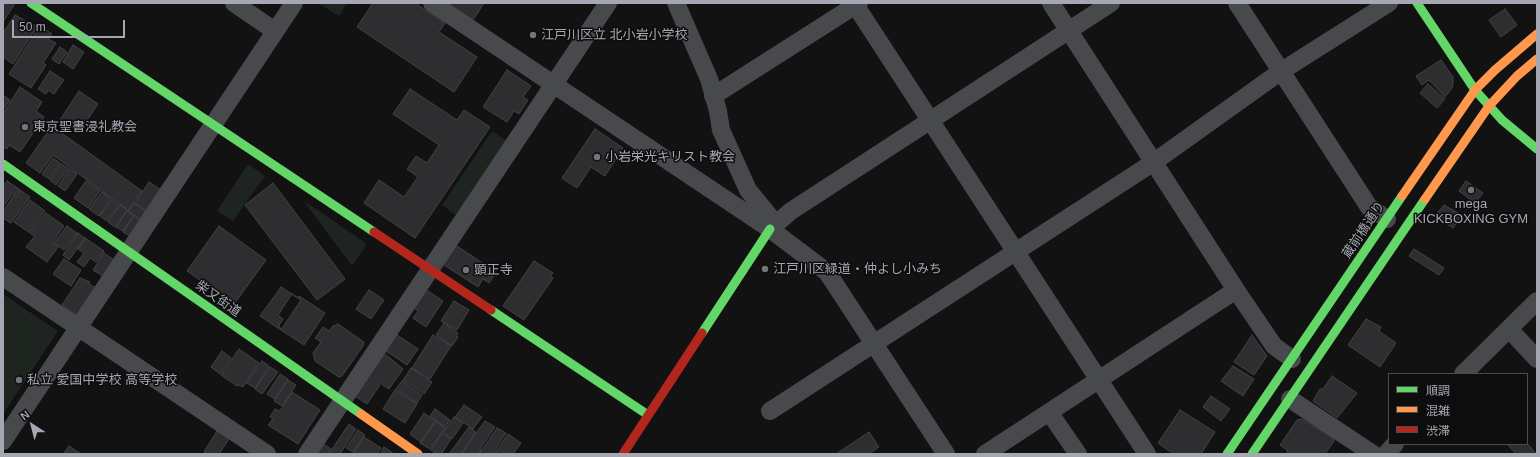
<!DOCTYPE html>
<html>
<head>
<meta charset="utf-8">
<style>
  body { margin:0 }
  #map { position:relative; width:1540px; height:457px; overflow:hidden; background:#121213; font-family:Arial,"Noto Sans JP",sans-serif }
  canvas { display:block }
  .frame { position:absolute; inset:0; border:4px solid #a5a8b2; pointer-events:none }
  .legend { position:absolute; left:1388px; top:373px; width:140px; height:72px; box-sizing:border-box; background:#0d0d0e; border:1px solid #4a4b50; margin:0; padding:5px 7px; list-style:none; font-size:12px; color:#a5a8b2 }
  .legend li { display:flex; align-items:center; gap:8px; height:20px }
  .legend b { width:20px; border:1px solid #4a4b50 }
  .north { position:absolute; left:12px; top:405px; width:40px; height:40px; -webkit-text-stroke:3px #0d0d0e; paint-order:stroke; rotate:324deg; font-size:11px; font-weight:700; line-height:16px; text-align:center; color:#a5a8b2 }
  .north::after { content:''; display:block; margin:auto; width:14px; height:18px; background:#a5a8b2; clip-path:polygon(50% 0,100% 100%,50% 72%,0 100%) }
  .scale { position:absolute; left:12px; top:20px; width:113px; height:18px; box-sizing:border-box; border:2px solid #a5a8b2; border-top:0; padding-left:5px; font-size:12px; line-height:14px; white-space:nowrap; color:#a5a8b2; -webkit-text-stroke:3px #0d0d0e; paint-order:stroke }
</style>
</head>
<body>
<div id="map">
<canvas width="1540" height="457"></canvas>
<div class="frame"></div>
<ul class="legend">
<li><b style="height:5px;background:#63d668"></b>順調</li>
<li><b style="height:5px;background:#ff974d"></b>混雑</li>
<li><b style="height:5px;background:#b3261e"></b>渋滞</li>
</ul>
<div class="north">N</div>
<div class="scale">50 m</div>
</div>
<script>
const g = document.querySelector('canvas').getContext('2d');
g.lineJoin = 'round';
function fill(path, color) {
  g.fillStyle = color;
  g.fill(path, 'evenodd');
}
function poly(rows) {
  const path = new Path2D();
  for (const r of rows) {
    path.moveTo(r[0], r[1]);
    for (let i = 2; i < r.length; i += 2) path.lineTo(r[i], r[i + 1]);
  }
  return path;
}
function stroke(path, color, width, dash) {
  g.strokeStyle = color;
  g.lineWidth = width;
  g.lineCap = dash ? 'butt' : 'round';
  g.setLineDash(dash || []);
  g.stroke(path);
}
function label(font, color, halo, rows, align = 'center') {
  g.font = font + ' Arial,"Noto Sans JP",sans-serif';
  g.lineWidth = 3;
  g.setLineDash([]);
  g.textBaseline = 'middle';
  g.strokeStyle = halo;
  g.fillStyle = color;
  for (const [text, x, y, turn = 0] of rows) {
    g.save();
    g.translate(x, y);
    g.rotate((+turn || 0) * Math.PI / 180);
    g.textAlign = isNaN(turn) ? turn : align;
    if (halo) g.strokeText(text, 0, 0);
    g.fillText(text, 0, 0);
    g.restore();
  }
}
const green = poly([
  [318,3,347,3,339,16],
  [492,131,507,141,457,216,442,205],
  [248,164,265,176,233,221,217,211],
  [303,200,367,244,352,266],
  [3,294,58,331,3,414]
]);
const building = poly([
  [3,3,11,3,14,5,3,22,3,3],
  [373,3,415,3,445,23,439,32,477,57,454,92,357,27,373,3],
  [447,3,484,3,473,20,447,3],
  [1505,9,1517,25,1501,37,1489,20,1505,9],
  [15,15,37,27,13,64,3,57,3,33,15,15],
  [40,26,52,34,48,39,56,43,43,63,46,65,31,88,9,74,40,26],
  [73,45,84,52,73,69,63,62,73,45],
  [60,47,67,52,59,64,52,59,60,47],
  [1441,60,1453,77,1453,82,1452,88,1445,97,1429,80,1422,85,1416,76,1441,60],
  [507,70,531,86,523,97,528,100,519,114,514,111,507,122,483,107,507,70],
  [50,71,64,80,54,94,48,90,46,94,38,89,50,71],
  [1428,84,1445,99,1437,108,1420,93,1428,84],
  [20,87,42,102,36,111,44,117,20,152,9,145,7,149,3,147,3,114,20,87],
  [410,89,457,120,464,110,490,127,415,238,364,203,379,180,404,197,418,177,407,169,416,156,427,163,439,145,393,114,410,89],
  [79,91,98,104,79,132,60,120,79,91],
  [3,95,10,100,3,110,3,95],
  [52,126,142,191,128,210,53,155,40,173,26,163,52,126],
  [595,129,623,148,605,176,591,167,577,188,562,178,595,129],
  [53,158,60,163,49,179,42,174,53,158],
  [61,164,68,168,56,185,50,180,61,164],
  [69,169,77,174,65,191,58,186,69,169],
  [7,181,19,189,15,195,13,193,3,207,3,186,7,181],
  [86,181,100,191,88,208,74,198,86,181],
  [1466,181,1483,193,1475,203,1459,191,1466,181],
  [149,182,161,190,148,212,135,203,149,182],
  [273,183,345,279,317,300,245,205,273,183],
  [20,190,30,197,11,223,3,218,3,211,14,195,16,197,20,190],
  [102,192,111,199,99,216,89,209,102,192],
  [30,200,45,211,30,233,14,222,30,200],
  [112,200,119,205,107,221,100,216,112,200],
  [134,203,148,213,143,221,128,211,134,203],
  [120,205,127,210,115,227,108,222,120,205],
  [1444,205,1462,215,1453,228,1435,216,1444,205],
  [127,211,134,216,123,231,116,227,127,211],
  [46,213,64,226,52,243,58,247,47,262,26,247,35,236,31,234,46,213],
  [134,216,143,222,131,237,123,232,134,216],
  [67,226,77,233,64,250,54,243,67,226],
  [219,226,266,260,234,304,187,271,219,226],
  [78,233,85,238,69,260,63,255,78,233],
  [85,238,104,251,96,262,90,258,84,267,77,262,84,253,78,249,85,238],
  [454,244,496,272,489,283,483,279,478,287,441,263,454,244],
  [1414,249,1444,268,1439,275,1409,256,1414,249],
  [104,253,117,262,106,278,93,270,104,253],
  [64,259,81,270,71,286,53,274,64,259],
  [534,261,553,273,550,276,553,278,524,320,503,306,534,261],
  [80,278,90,282,89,284,96,288,78,316,62,305,80,278],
  [281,287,301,300,281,330,260,316,281,287],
  [425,289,443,301,426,327,413,318,418,311,413,307,425,289],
  [369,290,384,300,371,319,356,309,369,290],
  [292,294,298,298,299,296,325,313,304,345,281,330,279,325,283,319,278,315,292,294],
  [454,301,469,310,457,330,441,321,454,301],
  [1366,319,1381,327,1379,331,1396,343,1380,367,1348,345,1366,319],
  [444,323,458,333,456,336,458,337,452,346,436,335,444,323],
  [338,324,364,342,363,346,342,376,339,377,315,361,313,353,321,342,315,338,323,327,329,331,333,326,338,324],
  [394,333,418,349,407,365,383,349,394,333],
  [433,335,451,346,430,379,412,368,433,335],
  [1252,335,1267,356,1254,375,1234,362,1252,335],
  [239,349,259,363,243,387,239,385,237,386,221,375,239,349],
  [222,351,231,358,220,374,211,367,222,351],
  [384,353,403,369,389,389,368,375,384,353],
  [262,361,269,366,255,388,247,383,262,361],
  [1233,366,1254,379,1243,396,1221,381,1233,366],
  [270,367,278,372,262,394,255,389,270,367],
  [411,368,432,382,424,394,403,380,411,368],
  [280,374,288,379,275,399,267,394,280,374],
  [365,375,380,385,367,404,352,394,365,375],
  [1332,376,1357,393,1337,418,1313,401,1320,389,1323,389,1332,376],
  [288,380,296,385,282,406,274,401,288,380],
  [402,381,422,395,417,403,396,389,402,381],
  [395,390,417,404,405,423,383,409,395,390],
  [292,392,320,410,298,444,268,425,273,419,270,417,275,409,280,411,292,392],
  [1211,396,1230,409,1221,421,1203,407,1211,396],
  [464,405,482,417,473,429,455,417,464,405],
  [435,409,450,420,445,427,430,416,435,409],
  [1180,410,1215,432,1201,454,1173,454,1158,443,1180,410],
  [424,413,435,421,421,442,410,434,424,413],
  [454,417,463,423,452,439,443,432,454,417],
  [1302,419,1333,438,1334,441,1325,454,1286,454,1288,451,1280,445,1297,420,1302,419],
  [436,421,445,428,430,449,420,443,436,421],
  [485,421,495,427,480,449,481,450,478,454,461,454,485,421],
  [349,424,356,429,340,454,329,454,349,424],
  [469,427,476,432,461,454,449,454,469,427],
  [497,428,506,433,492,454,479,454,497,428],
  [358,430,365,435,353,452,346,448,358,430],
  [217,431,229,439,219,454,208,454,204,452,217,431],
  [869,432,879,447,869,454,836,454,869,432],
  [442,433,451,439,441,454,437,454,431,450,442,433],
  [508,434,521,443,513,454,494,454,508,434],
  [364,437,381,448,377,454,353,454,364,437],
  [322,443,331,449,328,454,315,454,322,443],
  [1527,443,1536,454,1516,454,1507,444,1527,443],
  [69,446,81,454,63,454,69,446],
  [384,447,394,454,380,454,384,447]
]);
const street = poly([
  [234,3,275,31],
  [432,3,770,229,827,272,946,454],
  [676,3,709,79,718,111,721,130,748,190,775,223],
  [854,3,1147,454],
  [1051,3,1236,290,1274,346,1292,359],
  [1237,3,1369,207,1387,219],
  [713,96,859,3],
  [770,229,791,211,1111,3],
  [3,277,267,454],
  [1509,329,1537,359],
  [1463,374,1537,301],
  [1290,399,1373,454],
  [770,411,1154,162,1280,72,1389,3],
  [1049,412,1078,454],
  [3,441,294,3],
  [307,454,608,3],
  [985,454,1236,290],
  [1386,454,1395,444]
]);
const fast = poly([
  [31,3,374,232],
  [1417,3,1475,90,1502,120,1537,149],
  [3,164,361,414],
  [491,310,648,415],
  [702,333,770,229],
  [1227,454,1402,196],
  [1252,454,1425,199]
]);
const slow = poly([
  [1402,196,1475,90,1495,70,1537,34],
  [1425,199,1489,106,1517,76,1537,59],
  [361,414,418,454]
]);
const jam = poly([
  [374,232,491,310],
  [623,454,702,333]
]);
const markers = [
  [533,35,4,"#72747a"],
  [25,127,4,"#72747a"],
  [597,157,4,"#72747a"],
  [1471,190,4,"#72747a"],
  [765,269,4,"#72747a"],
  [466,270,4,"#72747a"],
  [19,380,4,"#72747a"]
];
const poiNames = [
  ["江戸川区立 北小岩小学校",541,35],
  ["東京聖書浸礼教会",33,127],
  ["小岩栄光キリスト教会",605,157],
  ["mega",1471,204,"center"],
  ["KICKBOXING GYM",1471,219,"center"],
  ["江戸川区緑道・仲よし小みち",773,269],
  ["顕正寺",474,270],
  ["私立 愛国中学校 高等学校",27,380]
];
const streetNames = [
  ["蔵前橋通り",1364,230,-56],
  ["柴又街道",218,299,35]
];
fill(green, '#1e241f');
fill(building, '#2e2e30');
stroke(building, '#424346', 1);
stroke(street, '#48494c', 18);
stroke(fast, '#63d668', 9);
stroke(slow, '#ff974d', 9);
stroke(jam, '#b3261e', 9);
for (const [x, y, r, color] of markers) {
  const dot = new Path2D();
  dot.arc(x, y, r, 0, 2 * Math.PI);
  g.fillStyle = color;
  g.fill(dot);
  stroke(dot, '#0d0d0e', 1.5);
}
label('13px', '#a5a8b2', '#0d0d0e', poiNames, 'left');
label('13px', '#a5a8b2', '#0d0d0e', streetNames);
</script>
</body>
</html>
